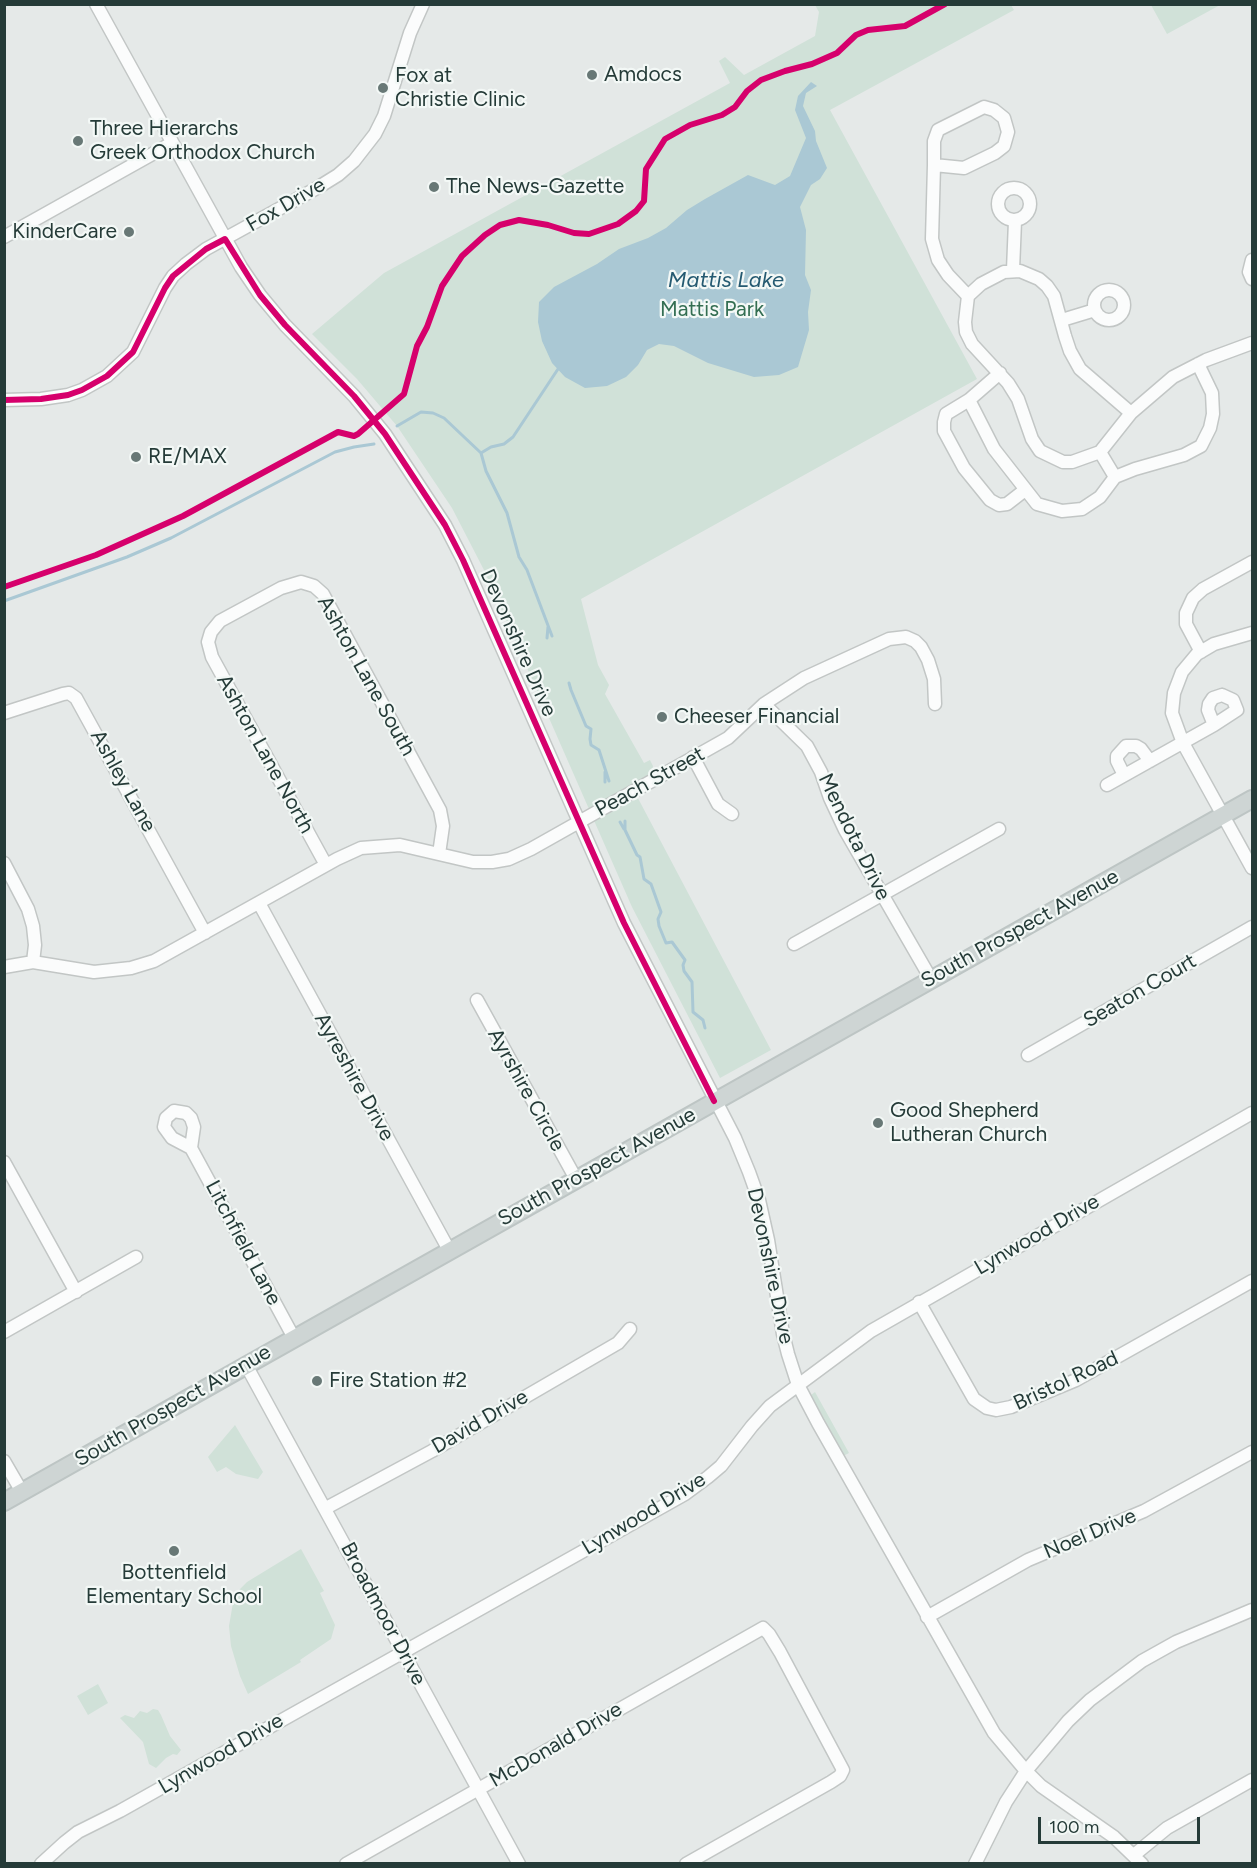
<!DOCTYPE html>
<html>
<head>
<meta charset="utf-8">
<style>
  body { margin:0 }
  #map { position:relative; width:1257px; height:1868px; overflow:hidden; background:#e5e9e8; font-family:Figtree,sans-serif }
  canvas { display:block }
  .frame { position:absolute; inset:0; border:6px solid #253b38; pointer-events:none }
  .scale { position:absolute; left:1038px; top:1817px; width:162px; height:27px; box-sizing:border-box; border:3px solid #253b38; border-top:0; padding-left:8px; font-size:18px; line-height:21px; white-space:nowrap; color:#253b38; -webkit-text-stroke:4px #f3f8f6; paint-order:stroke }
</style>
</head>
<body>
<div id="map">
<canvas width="1257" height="1868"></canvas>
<div class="frame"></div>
<div class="scale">100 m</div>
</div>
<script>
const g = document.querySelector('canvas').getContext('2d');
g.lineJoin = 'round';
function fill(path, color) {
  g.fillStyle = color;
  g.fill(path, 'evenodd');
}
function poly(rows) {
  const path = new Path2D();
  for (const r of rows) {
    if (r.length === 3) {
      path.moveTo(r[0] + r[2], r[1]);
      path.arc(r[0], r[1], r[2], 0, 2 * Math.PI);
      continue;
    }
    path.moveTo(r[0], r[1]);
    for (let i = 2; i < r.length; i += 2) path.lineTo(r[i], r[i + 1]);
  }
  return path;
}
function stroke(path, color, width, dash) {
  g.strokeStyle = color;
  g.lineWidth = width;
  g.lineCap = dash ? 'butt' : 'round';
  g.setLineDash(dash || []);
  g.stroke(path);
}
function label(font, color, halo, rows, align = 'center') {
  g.font = font + ' Figtree,sans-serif';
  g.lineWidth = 4.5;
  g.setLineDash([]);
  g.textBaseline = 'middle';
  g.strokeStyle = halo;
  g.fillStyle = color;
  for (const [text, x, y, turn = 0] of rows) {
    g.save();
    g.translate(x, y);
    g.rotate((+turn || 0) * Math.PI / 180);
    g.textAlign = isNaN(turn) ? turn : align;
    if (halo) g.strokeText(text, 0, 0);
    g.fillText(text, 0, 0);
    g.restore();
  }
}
const green = poly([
  [815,5,1011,5,1014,10,830,110,977,379,581,599,598,665,609,685,605,694,644,763,650,760,653,766,652,773,631,785,771,1050,720,1078,632,907,484,570,452,508,397,426,357,379,312,334,384,273,730,83,719,61,725,57,744,75,815,36,819,12],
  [1151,5,1220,5,1167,34],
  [815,1392,849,1453,843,1456,811,1395],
  [235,1425,263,1472,258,1479,236,1474,226,1467,217,1472,208,1457],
  [301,1549,324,1591,320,1593,335,1625,331,1639,300,1660,301,1662,248,1694,240,1676,231,1646,229,1626,233,1603,238,1591,247,1582],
  [98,1684,108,1703,88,1715,77,1696],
  [153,1709,158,1710,161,1715,170,1736,181,1750,177,1755,173,1754,166,1758,156,1768,149,1764,143,1742,120,1718,125,1715,134,1718,140,1711,147,1713]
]);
const water = poly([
  [811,82,817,86,806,93,803,106,815,131,816,141,827,168,820,179,811,185,800,207,806,230,805,275,811,290,808,312,809,330,798,367,779,375,754,377,708,363,674,346,659,344,647,350,638,365,626,377,607,386,585,388,565,377,552,363,542,341,538,322,539,302,554,287,597,264,619,249,648,238,666,228,687,210,705,199,748,175,775,185,790,176,806,138,795,110,798,96]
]);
const stream = poly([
  [397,426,421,412,433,413,444,418,481,453,486,471,507,513,519,557,527,570,552,636],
  [481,453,491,447,504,444,513,437,558,369],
  [4,601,127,557,171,538,335,452,354,447,374,444],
  [547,638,548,627],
  [569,683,571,690,586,726,591,729,590,739,591,745,599,750,609,781],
  [605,782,605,772],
  [625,821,625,830,637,855,640,857,644,879,651,884,661,912,658,919,659,926,666,943,672,942,685,960,683,965,684,971,692,982,693,1012,703,1020,705,1028],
  [620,822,624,829]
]);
const minor = poly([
  [96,4,241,267,260,295,285,325,354,396,385,434,445,525,463,560,624,923,735,1138,749,1172,759,1200,768,1240,783,1334,788,1354,798,1385,818,1423,994,1733,1026,1771,1041,1786,1114,1837,1142,1864],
  [934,165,964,168,995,153,1004,146,1008,132,1004,118,994,110,984,107,938,130,934,141,934,165,932,239,938,260,948,275,968,296],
  [1014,204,16],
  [4,237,172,143],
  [1252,260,1249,272,1252,279],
  [1013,270,1015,221],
  [1109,305,15],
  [1062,320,1095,310],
  [1000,373,969,400,946,414,944,422,944,431,964,468,990,500,999,505,1007,504,1025,490],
  [4,400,41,399,68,395,82,390,107,376,133,352,165,288,173,276,186,264,206,249,317,188,338,175,354,161,375,134,384,116,410,33,423,4],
  [969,400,994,449,1037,504,1062,511,1082,509,1100,497,1115,477,1135,469,1184,455,1201,446,1210,428,1213,414,1212,393,1198,364],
  [1131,413,1080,369,1070,351,1065,336,1054,296,1047,286,1039,279,1020,271,1004,272,981,284,968,296,965,322,966,332,972,344,1008,383,1018,399,1032,439,1040,451,1063,462,1072,462,1100,452,1131,413,1173,377,1206,360,1252,343],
  [1100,452,1115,477],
  [1252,633,1214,644,1197,654,1182,672,1174,693,1172,713,1183,743,1252,868],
  [1201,652,1186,624,1186,613,1193,598,1203,589,1252,562],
  [1222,695,1233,700,1237,710,1214,725,1208,710,1209,704,1213,698,1222,695],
  [764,704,807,746,821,772,830,798,845,830,931,979],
  [4,713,63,694,69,693,76,698,205,933],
  [693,757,718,804,732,814],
  [1124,775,1117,761,1117,756,1126,746,1136,746,1141,749,1150,761],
  [1107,785,1214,725],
  [4,863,28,909,33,926,35,945,33,962],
  [326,865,212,657,208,642,211,632,220,621,281,588,301,582,314,586,323,594,440,810,443,826,439,854],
  [259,903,449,1250],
  [794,944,999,829],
  [4,967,33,962,94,972,131,968,154,961,337,859,361,848,400,845,473,862,492,862,509,859,531,849,728,738,764,704,804,678,889,639,906,637,915,641,921,647,928,660,934,679,935,704],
  [477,1000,576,1179],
  [1028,1055,1252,927],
  [174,1111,186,1113,191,1118,194,1127,191,1148,172,1138,164,1127,166,1118,174,1111],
  [191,1148,294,1338],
  [4,1162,76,1292],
  [919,1302,974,1399,987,1408,996,1410,1011,1407,1076,1380,1252,1281],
  [4,1332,136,1257],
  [246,1365,519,1864],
  [4,1461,22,1492],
  [326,1508,432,1451,618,1343,630,1329],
  [927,1617,1028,1560,1144,1511,1252,1452],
  [1134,1855,1167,1828,1252,1780],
  [41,1864,64,1843,78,1832,120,1811,685,1494,708,1477,721,1466,752,1426,770,1406,871,1331,1252,1113],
  [346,1864,763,1628,769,1634,780,1652,843,1770,840,1776,831,1782,686,1864],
  [975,1864,1006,1802,1026,1771,1068,1721,1090,1700,1142,1661,1176,1642,1252,1610]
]);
const major = poly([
  [4,1502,1252,799]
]);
const cycleway = poly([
  [4,400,41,399,68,395,82,390,107,376,133,352,165,288,173,276,206,249,225,239,260,295,285,325,354,396,385,434,445,525,463,560,624,923,714,1101],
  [4,587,96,555,183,516,338,432,354,436,358,434,404,394,417,346,427,327,442,286,462,256,485,235,500,225,519,220,548,225,574,233,589,234,618,224,636,211,644,201,646,169,665,139,690,125,722,115,735,107,747,91,761,80,785,71,812,64,837,53,856,35,868,30,905,26,945,4]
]);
const markers = [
  [592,75,6,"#687876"],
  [383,88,6,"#687876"],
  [78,141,6,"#687876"],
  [434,187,6,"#687876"],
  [129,232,6,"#687876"],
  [136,457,6,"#687876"],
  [662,717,6,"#687876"],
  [878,1123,6,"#687876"],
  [317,1381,6,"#687876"],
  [174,1551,6,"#687876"]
];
const poiNames = [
  ["Amdocs",604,75],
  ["Fox at",395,76],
  ["Christie Clinic",395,100],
  ["Three Hierarchs",90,129],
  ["Greek Orthodox Church",90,153],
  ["The News-Gazette",446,187],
  ["KinderCare",117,232,"right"],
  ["RE/MAX",148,457],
  ["Cheeser Financial",674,717],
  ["Good Shepherd",890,1111],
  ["Lutheran Church",890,1135],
  ["Fire Station #2",329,1381],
  ["Bottenfield",174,1573,"center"],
  ["Elementary School",174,1597,"center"]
];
const streetNames = [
  ["Fox Drive",286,205,-30],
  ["Devonshire Drive",518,643,66],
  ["Ashton Lane South",366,676,61],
  ["Ashton Lane North",265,754,61],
  ["Ashley Lane",123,781,61],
  ["Peach Street",650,782,-29],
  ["Mendota Drive",854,837,64],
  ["South Prospect Avenue",1020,929,-29],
  ["Seaton Court",1140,991,-30],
  ["Ayreshire Drive",354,1077,61],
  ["Ayrshire Circle",526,1090,61],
  ["South Prospect Avenue",597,1167,-29],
  ["Lynwood Drive",1037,1235,-30],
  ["Litchfield Lane",243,1243,62],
  ["Devonshire Drive",770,1266,78],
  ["Bristol Road",1066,1381,-25],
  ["South Prospect Avenue",173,1406,-30],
  ["David Drive",480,1422,-30],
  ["Lynwood Drive",644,1514,-31],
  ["Noel Drive",1090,1534,-23],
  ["Broadmoor Drive",383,1614,62],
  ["McDonald Drive",556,1745,-30],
  ["Lynwood Drive",221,1754,-30]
];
const parkNames = [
  ["Mattis Park",712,310]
];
const waterNames = [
  ["Mattis Lake",726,281]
];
fill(green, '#d0e1d8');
fill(water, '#aac8d4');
stroke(stream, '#aac8d4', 3);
stroke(minor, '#c2c6c5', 15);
stroke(major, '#bdc5c4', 20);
stroke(minor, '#fbfcfc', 12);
stroke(major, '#ced5d4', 16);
stroke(cycleway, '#d6006c', 6);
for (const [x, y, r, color] of markers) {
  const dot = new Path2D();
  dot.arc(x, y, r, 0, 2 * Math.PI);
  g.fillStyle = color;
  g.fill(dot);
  stroke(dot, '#f3f8f6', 2);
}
label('21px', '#253b38', '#f3f8f6', poiNames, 'left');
label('21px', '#253b38', '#f3f8f6', streetNames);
label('21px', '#336e52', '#f3f8f6', parkNames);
label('italic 22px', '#255a71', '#f3f8f6', waterNames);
</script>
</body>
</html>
